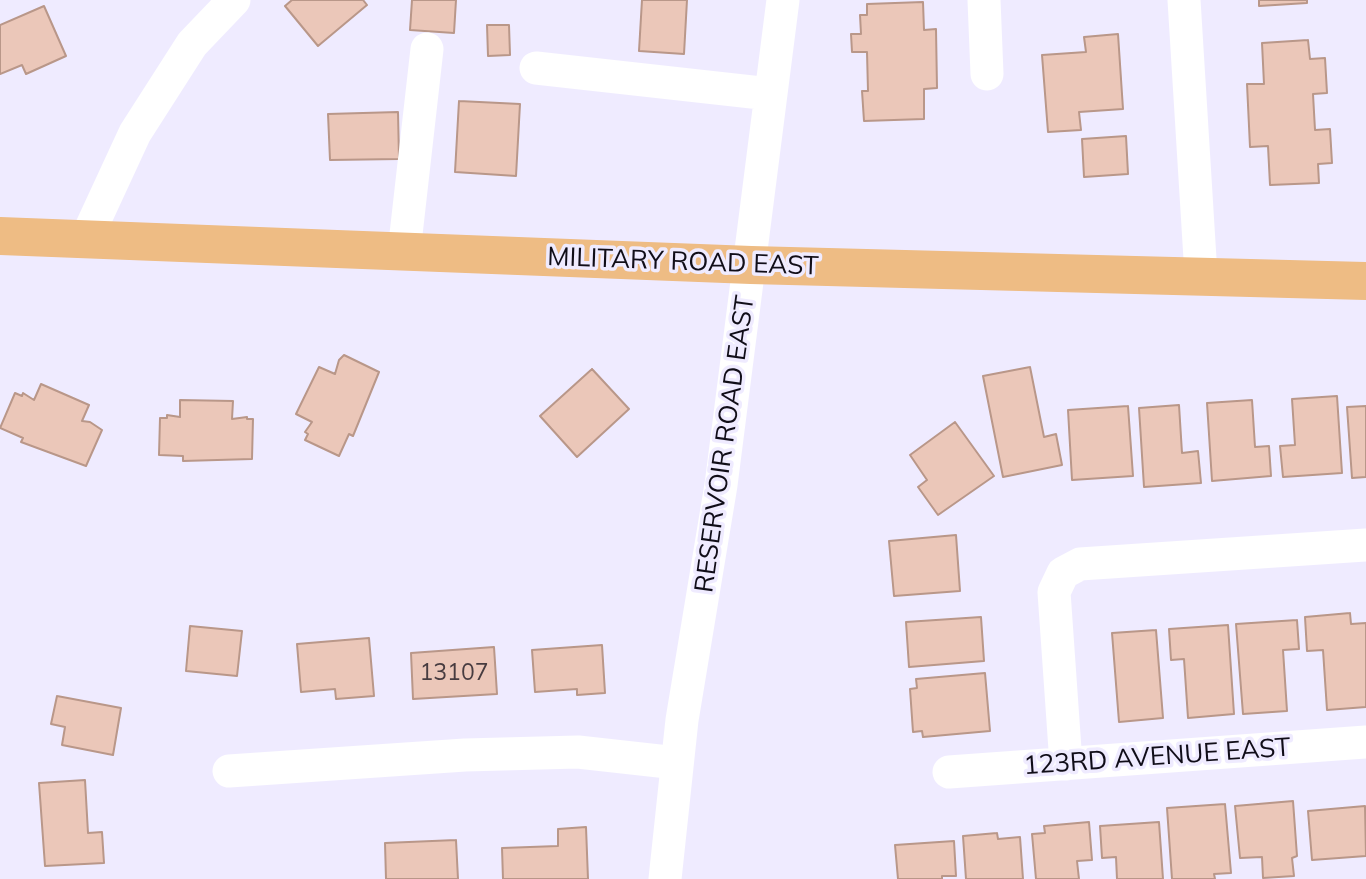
<!DOCTYPE html>
<html>
<head>
<meta charset="utf-8">
<style>
  body { margin:0 }
  canvas { display:block; background:#efebff }
</style>
</head>
<body>
<canvas width="1366" height="879"></canvas>
<script>
const g = document.querySelector('canvas').getContext('2d');
g.lineJoin = 'round';
function fill(path, color) {
  g.fillStyle = color;
  g.fill(path, 'evenodd');
}
function poly(rows) {
  const path = new Path2D();
  for (const r of rows) {
    path.moveTo(r[0], r[1]);
    for (let i = 2; i < r.length; i += 2) path.lineTo(r[i], r[i + 1]);
  }
  return path;
}
function stroke(path, color, width, dash) {
  g.strokeStyle = color;
  g.lineWidth = width;
  g.lineCap = dash ? 'butt' : 'round';
  g.setLineDash(dash || []);
  g.stroke(path);
}
function label(font, color, halo, rows, align = 'center') {
  g.font = font + ' Mulish,sans-serif';
  g.lineWidth = 7;
  g.setLineDash([]);
  g.textBaseline = 'middle';
  g.strokeStyle = halo;
  g.fillStyle = color;
  for (const [text, x, y, turn = 0] of rows) {
    g.save();
    g.translate(x, y);
    g.rotate((+turn || 0) * Math.PI / 180);
    g.textAlign = isNaN(turn) ? turn : align;
    if (halo) g.strokeText(text, 0, 0);
    g.fillText(text, 0, 0);
    g.restore();
  }
}
const building = poly([
  [292,0,363,0,367,5,318,46,285,6,292,0],
  [412,0,456,0,454,33,410,30,412,0],
  [642,0,687,0,684,54,639,51,642,0],
  [1259,0,1307,0,1307,3,1259,6,1259,0],
  [923,2,924,30,936,29,937,88,924,89,924,119,864,121,862,91,868,91,867,52,852,52,851,34,861,34,860,15,867,15,867,4,923,2],
  [44,6,66,56,26,74,22,65,0,74,0,25,44,6],
  [487,25,509,25,510,55,488,56,487,25],
  [1118,34,1123,109,1079,112,1081,130,1048,132,1042,55,1086,52,1084,37,1118,34],
  [1308,40,1310,59,1325,58,1327,93,1313,94,1315,130,1330,129,1332,163,1318,164,1319,183,1270,185,1268,146,1250,147,1247,84,1264,84,1262,43,1308,40],
  [459,101,520,104,516,176,455,172,459,101],
  [398,112,399,159,330,160,328,114,398,112],
  [1126,136,1128,174,1084,177,1082,139,1126,136],
  [344,355,379,372,353,436,349,434,339,456,305,440,308,434,305,432,312,422,296,414,319,367,335,374,339,360,344,355],
  [1030,367,1044,437,1056,434,1062,465,1003,477,983,376,1030,367],
  [592,369,629,409,577,457,540,416,592,369],
  [41,384,89,405,82,421,90,422,102,430,86,466,21,442,23,438,0,428,15,393,22,396,23,393,34,400,41,384],
  [1337,396,1342,473,1283,477,1280,446,1295,445,1292,399,1337,396],
  [180,400,233,401,232,419,247,417,247,419,253,419,252,459,183,461,183,456,159,455,160,418,167,418,167,415,180,417,180,400],
  [1252,400,1255,447,1269,446,1271,476,1212,481,1207,403,1252,400],
  [1179,405,1182,453,1198,451,1201,483,1144,487,1139,408,1179,405],
  [1128,406,1133,476,1072,480,1068,410,1128,406],
  [1366,406,1366,477,1352,478,1347,407,1366,406],
  [955,422,994,476,938,515,918,487,927,480,910,455,955,422],
  [956,535,960,591,894,596,889,541,956,535],
  [1350,613,1351,624,1366,623,1366,707,1327,710,1323,650,1307,651,1305,617,1350,613],
  [981,617,984,661,909,667,906,622,981,617],
  [1297,620,1299,649,1283,650,1287,711,1243,714,1236,624,1297,620],
  [1228,625,1234,714,1188,718,1184,659,1171,660,1169,629,1228,625],
  [190,626,242,631,237,676,186,671,190,626],
  [1156,630,1163,718,1119,722,1112,633,1156,630],
  [369,638,374,696,336,699,335,689,301,692,297,644,369,638],
  [602,645,605,693,577,695,577,689,535,692,532,650,602,645],
  [494,647,497,694,413,699,411,653,494,647],
  [985,673,990,731,923,737,922,731,913,732,910,689,917,688,916,679,985,673],
  [57,696,121,708,113,755,62,745,65,727,51,724,57,696],
  [85,780,88,833,102,832,104,863,45,866,39,783,85,780],
  [1293,801,1297,856,1292,858,1294,876,1263,878,1262,857,1240,858,1235,806,1293,801],
  [1225,804,1231,873,1214,874,1215,879,1172,879,1167,808,1225,804],
  [1365,806,1366,856,1312,860,1308,811,1365,806],
  [1089,822,1092,860,1077,861,1079,879,1036,879,1032,834,1045,833,1044,826,1089,822],
  [1159,822,1163,879,1117,879,1116,857,1102,858,1100,826,1159,822],
  [586,827,588,879,503,879,502,848,558,846,558,829,586,827],
  [997,833,998,839,1020,837,1023,879,966,879,963,836,997,833],
  [456,840,458,879,386,879,385,843,456,840],
  [954,841,956,876,942,876,942,879,898,879,895,845,954,841]
]);
const minor = poly([
  [984,0,987,74],
  [1184,0,1201,275],
  [536,68,770,94],
  [86,239,135,133,192,44,234,0],
  [404,252,427,49],
  [1066,764,1054,592,1063,573,1080,564,1366,545],
  [229,771,465,755,578,752,677,763],
  [949,772,1366,742],
  [665,879,682,720,721,485,783,0]
]);
const major = poly([
  [0,236,751,265,1366,281]
]);
const numberNames = [
  ["13107",454,673]
];
const streetNames = [
  ["MILITARY ROAD EAST",683,262,2],
  ["RESERVOIR ROAD EAST",725,444,-82],
  ["123RD AVENUE EAST",1157,757,-4]
];
fill(building, '#ebc7b9');
stroke(building, '#b99789', 2);
stroke(minor, '#fff', 33);
stroke(major, '#eebc84', 38);
label('23px', '#473c40', null, numberNames);
label('26px', '#100d18', '#efebff', streetNames);
</script>
</body>
</html>
